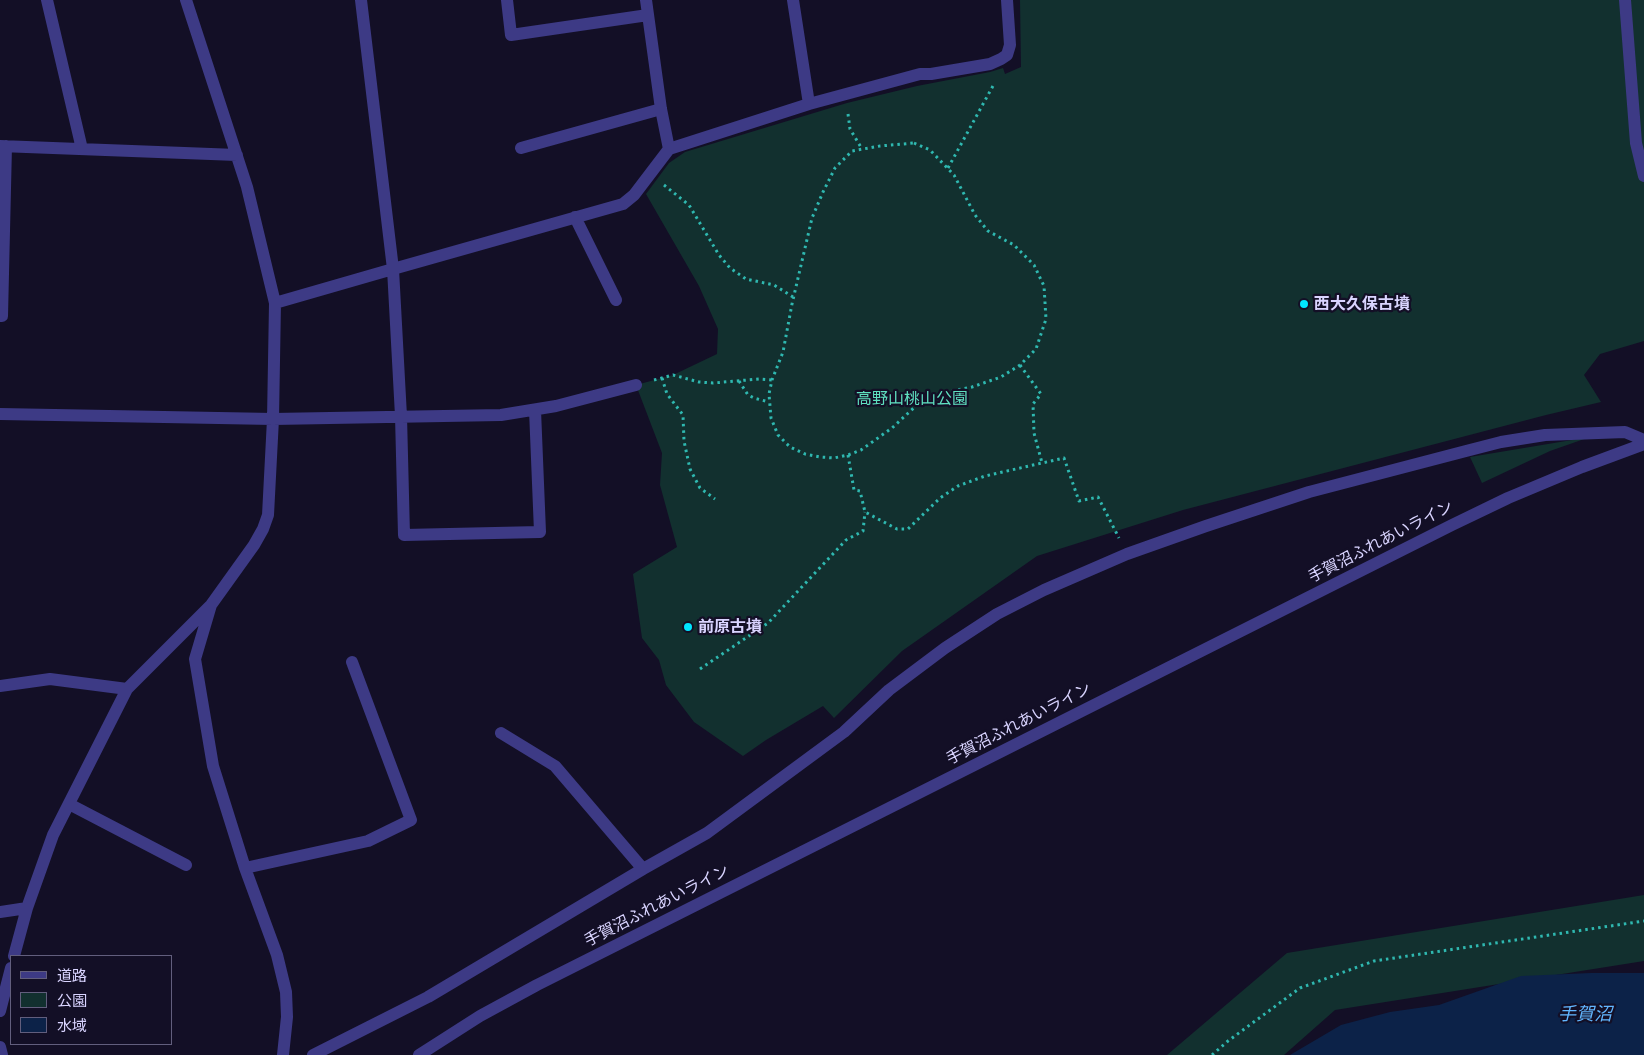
<!DOCTYPE html>
<html>
<head>
<meta charset="utf-8">
<style>
  body { margin:0 }
  #map { position:relative; width:1644px; height:1055px; overflow:hidden; background:#130f26; font-family:"PT Sans","Noto Sans JP",sans-serif }
  canvas { display:block }
  .legend { position:absolute; left:10px; top:955px; width:162px; height:90px; box-sizing:border-box; background:#130f26; border:1px solid #625e7d; margin:0; padding:6px 9px; list-style:none; font-size:15px; color:#d9d4ff }
  .legend li { display:flex; align-items:center; gap:10px; height:25px }
  .legend b { width:25px; border:1px solid #625e7d }
</style>
</head>
<body>
<div id="map">
<canvas width="1644" height="1055"></canvas>
<ul class="legend">
<li><b style="height:6px;background:#3d3a85"></b>道路</li>
<li><b style="height:14px;background:#12302f"></b>公園</li>
<li><b style="height:14px;background:#0c2248"></b>水域</li>
</ul>
</div>
<script>
const g = document.querySelector('canvas').getContext('2d');
g.lineJoin = 'round';
function fill(path, color) {
  g.fillStyle = color;
  g.fill(path, 'evenodd');
}
function poly(rows) {
  const path = new Path2D();
  for (const r of rows) {
    path.moveTo(r[0], r[1]);
    for (let i = 2; i < r.length; i += 2) path.lineTo(r[i], r[i + 1]);
  }
  return path;
}
function stroke(path, color, width, dash) {
  g.strokeStyle = color;
  g.lineWidth = width;
  g.lineCap = dash ? 'butt' : 'round';
  g.setLineDash(dash || []);
  g.stroke(path);
}
function label(font, color, halo, rows, align = 'center') {
  g.font = font + ' "PT Sans","Noto Sans JP",sans-serif';
  g.lineWidth = 4.5;
  g.setLineDash([]);
  g.textBaseline = 'middle';
  g.strokeStyle = halo;
  g.fillStyle = color;
  for (const [text, x, y, turn = 0] of rows) {
    g.save();
    g.translate(x, y);
    g.rotate((+turn || 0) * Math.PI / 180);
    g.textAlign = isNaN(turn) ? turn : align;
    if (halo) g.strokeText(text, 0, 0);
    g.fillText(text, 0, 0);
    g.restore();
  }
}
const green = poly([
  [1020,0,1644,0,1644,341,1600,354,1584,375,1601,402,1546,415,1183,510,1037,556,902,651,834,718,823,706,766,740,743,756,694,722,666,685,659,660,642,638,633,574,677,547,660,485,662,453,636,385,673,375,717,354,718,329,699,286,646,194,669,163,685,152,847,103,917,86,990,72,1003,68,1005,74,1021,67],
  [1590,437,1550,451,1482,483,1470,457],
  [1644,895,1644,961,1335,1010,1284,1055,1167,1055,1287,953]
]);
const water = poly([
  [1591,973,1644,973,1644,1055,1290,1055,1341,1025,1390,1012,1439,1005,1521,976]
]);
const path = poly([
  [848,114,850,129,862,149],
  [914,143,930,150,954,175,975,215,988,231,1014,245,1034,265,1044,286,1046,319,1036,349,1020,365,1001,377,972,387,941,393,918,404,892,428,861,450,848,455,834,458,820,457,805,454,790,447,778,435,771,418,769,394,772,380,783,352,792,304,812,218,823,192,835,168,852,151,880,146,914,143],
  [948,168,994,84],
  [664,185,689,205,719,255,730,268,746,279,774,285,793,297],
  [1020,365,1041,394,1033,404,1034,433,1042,463],
  [662,378,667,394,683,415,684,441,690,469,700,488,715,499],
  [654,380,673,375,699,382,713,383,759,379,772,380],
  [739,381,748,395,754,398,769,402],
  [848,455,854,490,860,491,865,512,897,529,908,529,940,498,958,486,985,476,1064,458,1079,501,1098,497,1119,538],
  [700,669,768,623,846,540,863,531,865,512],
  [1212,1055,1228,1041,1300,988,1374,961,1644,921]
]);
const minor = poly([
  [47,0,82,149],
  [186,0,247,187,275,303,273,419,268,515,263,529,254,545,211,605,195,659,213,766,245,868,277,955,286,992,287,1017,283,1055],
  [507,0,511,35,648,15],
  [646,0,661,109,669,149],
  [793,0,809,104],
  [1625,0,1636,143,1644,176],
  [0,146,237,155],
  [521,148,661,109],
  [575,217,616,300],
  [275,303,393,269,361,0],
  [0,316,2,316,6,146],
  [535,410,540,532,404,535,401,416,393,269,623,204,634,195,669,149,809,104,920,74,931,74,990,64,1001,59,1007,55,1010,45,1007,0],
  [0,414,273,419,501,415,556,406,636,385],
  [0,686,50,679,127,689,210,606],
  [501,733,555,766,643,869],
  [69,804,186,865],
  [245,868,368,841,411,820,352,662],
  [0,912,27,908],
  [14,956,27,908,53,835,127,689],
  [0,1011,11,968],
  [0,1047,2,1055],
  [313,1055,428,997,643,869,707,833,844,732,889,690,945,648,997,614,1044,590,1127,554,1206,526,1309,492,1466,451,1501,442,1545,435,1625,432,1644,440],
  [419,1055,480,1016,537,985,1452,525,1508,498,1582,467,1644,444]
]);
const markers = [
  [1304,304,5,"#00e5ff"],
  [688,627,5,"#00e5ff"]
];
const poiNames = [
  ["西大久保古墳",1314,304],
  ["前原古墳",698,627]
];
const parkNames = [
  ["高野山桃山公園",912,399]
];
const streetNames = [
  ["手賀沼ふれあいライン",1381,542,-27],
  ["手賀沼ふれあいライン",1019,724,-27],
  ["手賀沼ふれあいライン",657,906,-27]
];
const waterNames = [
  ["手賀沼",1585,1015]
];
fill(green, '#12302f');
fill(water, '#0c2248');
stroke(path, '#2fb8b0', 3, [2.5, 4]);
stroke(minor, '#3d3a85', 12);
for (const [x, y, r, color] of markers) {
  const dot = new Path2D();
  dot.arc(x, y, r, 0, 2 * Math.PI);
  g.fillStyle = color;
  g.fill(dot);
  stroke(dot, '#130f26', 2);
}
label('bold 16px', '#d9d4ff', '#130f26', poiNames, 'left');
label('16px', '#5fe0c0', '#130f26', parkNames);
label('16px', '#d9d4ff', '#130f26', streetNames);
label('italic 18px', '#62b6ff', '#130f26', waterNames);
</script>
</body>
</html>
